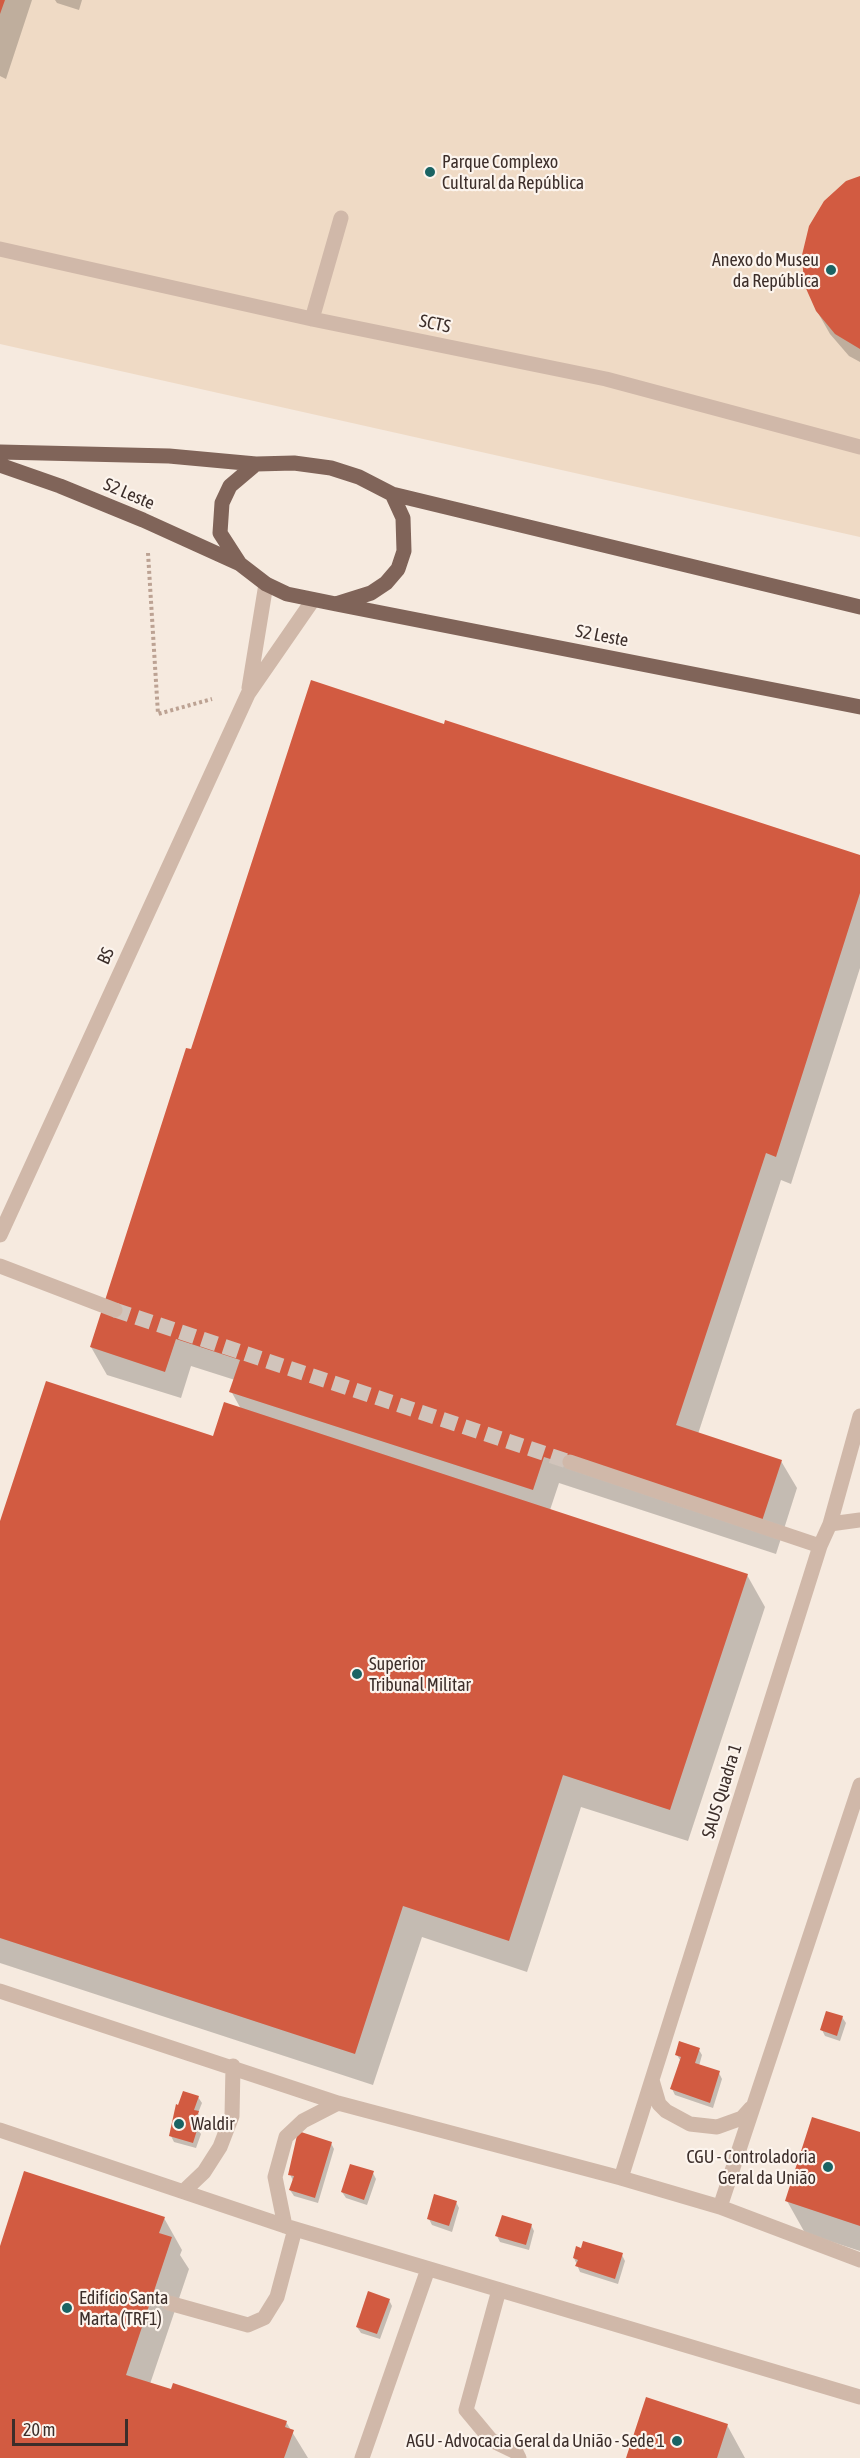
<!DOCTYPE html>
<html>
<head>
<meta charset="utf-8">
<style>
  body { margin:0 }
  #map { position:relative; width:860px; height:2458px; overflow:hidden; background:#f6eadf; font-family:"Asap Condensed",sans-serif }
  canvas { display:block }
  .scale { position:absolute; left:12px; top:2419px; width:116px; height:27px; box-sizing:border-box; border:3px solid #3c2e2a; border-top:0; padding-left:8px; font-size:18px; line-height:21px; white-space:nowrap; color:#3c2e2a; -webkit-text-stroke:4px #fcf4ed; paint-order:stroke }
</style>
</head>
<body>
<div id="map">
<canvas width="860" height="2458"></canvas>
<div class="scale">20 m</div>
</div>
<script>
const g = document.querySelector('canvas').getContext('2d');
g.lineJoin = 'round';
function fill(path, color) {
  g.fillStyle = color;
  g.fill(path, 'evenodd');
}
function poly(rows) {
  const path = new Path2D();
  for (const r of rows) {
    path.moveTo(r[0], r[1]);
    for (let i = 2; i < r.length; i += 2) path.lineTo(r[i], r[i + 1]);
  }
  return path;
}
function stroke(path, color, width, dash) {
  g.strokeStyle = color;
  g.lineWidth = width;
  g.lineCap = dash ? 'butt' : 'round';
  g.setLineDash(dash || []);
  g.stroke(path);
}
function label(font, color, halo, rows, align = 'center') {
  g.font = font + ' "Asap Condensed",sans-serif';
  g.lineWidth = 4.5;
  g.setLineDash([]);
  g.textBaseline = 'middle';
  g.strokeStyle = halo;
  g.fillStyle = color;
  for (const [text, x, y, turn = 0] of rows) {
    g.save();
    g.translate(x, y);
    g.rotate((+turn || 0) * Math.PI / 180);
    g.textAlign = isNaN(turn) ? turn : align;
    if (halo) g.strokeText(text, 0, 0);
    g.fillText(text, 0, 0);
    g.restore();
  }
}
const plaza = poly([
  [0,0,860,0,860,537,0,344]
]);
const shadow = poly([
  [0,0,32,0,6,79,0,76],
  [55,0,82,0,79,10,57,3],
  [860,177,860,362,849,356,830,334,817,311],
  [860,856,860,968,791,1184,781,1180,698,1434,781,1461,797,1488,776,1554,559,1483,550,1510,747,1575,765,1607,688,1841,581,1807,527,1972,422,1937,373,2085,0,1963,0,1526,214,1438,241,1409,231,1391,235,1380,191,1366,181,1398,107,1375,91,1347,192,1051],
  [842,2017,846,2023,840,2041,825,2036,822,2030],
  [699,2050,702,2055,699,2066,719,2073,722,2079,713,2108,675,2095,672,2089,680,2060,677,2055],
  [198,2097,202,2103,198,2113,201,2118,198,2130,201,2134,196,2148,174,2142,171,2136],
  [860,2134,860,2251,805,2233,787,2201],
  [331,2143,334,2149,318,2203,294,2196,290,2190,293,2181,290,2174],
  [373,2173,376,2179,367,2205,346,2198,342,2192],
  [456,2202,459,2208,452,2232,432,2225,429,2219],
  [164,2218,182,2250,180,2255,189,2269,150,2384,286,2422,308,2458,0,2458,0,2251],
  [531,2225,534,2231,529,2250,500,2242,497,2236],
  [622,2255,625,2261,618,2284,580,2272,574,2258],
  [389,2300,392,2306,380,2339,361,2333,357,2327],
  [727,2425,745,2458,628,2458]
]);
const building = poly([
  [0,0,5,0,0,14],
  [860,176,860,349,835,334,816,311,804,284,802,255,809,226,824,201,846,181],
  [311,680,444,724,445,720,860,855,860,893,776,1157,766,1153,676,1425,782,1460,760,1527,544,1457,533,1490,229,1392,240,1360,176,1339,165,1372,90,1347,186,1048,191,1049],
  [46,1381,213,1436,224,1402,748,1574,670,1810,563,1775,509,1941,403,1906,355,2054,0,1938,0,1521],
  [826,2011,843,2016,837,2036,820,2030],
  [679,2041,700,2048,695,2063,720,2071,710,2103,670,2089,681,2057,675,2055],
  [183,2091,199,2096,194,2110,199,2111,194,2126,198,2127,193,2143,169,2136,176,2104,178,2105],
  [812,2117,860,2132,860,2226,785,2201],
  [298,2131,332,2142,315,2198,289,2190,294,2176,288,2175],
  [350,2164,374,2171,364,2200,341,2192],
  [24,2171,165,2217,159,2233,172,2237,126,2375,171,2389,173,2383,287,2421,285,2427,294,2430,284,2458,0,2458,0,2246],
  [434,2194,457,2201,449,2226,427,2219],
  [502,2215,532,2224,526,2245,495,2236],
  [583,2241,623,2253,615,2279,575,2266,578,2260,573,2258,576,2246,581,2248],
  [368,2291,390,2299,377,2334,356,2327],
  [646,2397,728,2424,717,2458,626,2458]
]);
const minorTunnel = poly([
  [115,1310,570,1462]
]);
const path = poly([
  [148,553,158,714,212,699]
]);
const minor = poly([
  [0,249,312,319,606,379,860,447],
  [312,319,341,218],
  [249,688,266,584],
  [0,1235,248,694,313,600],
  [0,1266,115,1310],
  [570,1462,820,1546],
  [830,1524,860,1520],
  [0,1991,338,2103,621,2178,720,2207,860,2260],
  [652,2080,659,2104,666,2111,690,2124,717,2127,742,2118,751,2108],
  [0,2130,285,2226,860,2397],
  [621,2178,820,1546,830,1524,860,1416],
  [184,2191,204,2172,220,2147,232,2116,233,2066],
  [720,2207,860,1785],
  [285,2226,275,2177,286,2137,303,2121,338,2103],
  [499,2290,466,2410,491,2440,516,2452,519,2458],
  [169,2303,248,2325,264,2318,277,2297,295,2229],
  [362,2458,428,2269]
]);
const major = poly([
  [0,452,169,456,256,464,294,463,331,468,359,477,392,494,860,607],
  [256,464,230,486,222,503,220,533,240,564,266,584,287,594,336,604,371,593,386,583,398,569,404,551,403,518,392,494],
  [0,465,60,486,143,520,240,564],
  [336,604,860,707]
]);
const markers = [
  [430,172,6,"#1a6363"],
  [831,270,6,"#1a6363"],
  [357,1674,6,"#1a6363"],
  [179,2124,6,"#1a6363"],
  [828,2167,6,"#1a6363"],
  [67,2308,6,"#1a6363"],
  [677,2441,6,"#1a6363"]
];
const poiNames = [
  ["Parque Complexo",442,162],
  ["Cultural da República",442,183],
  ["Anexo do Museu",819,260,"right"],
  ["da República",819,281,"right"],
  ["Superior",369,1664],
  ["Tribunal Militar",369,1685],
  ["Waldir",191,2124],
  ["CGU - Controladoria",816,2157,"right"],
  ["Geral da União",816,2178,"right"],
  ["Edifício Santa",79,2298],
  ["Marta (TRF1)",79,2319],
  ["AGU - Advocacia Geral da União - Sede 1",665,2441,"right"]
];
const streetNames = [
  ["SCTS",435,324,12],
  ["S2 Leste",129,494,23],
  ["S2 Leste",602,636,11],
  ["BS",106,956,-65],
  ["SAUS Quadra 1",722,1791,-73]
];
fill(plaza, '#efdac5');
fill(shadow, '#0003');
fill(building, '#d25b41');
stroke(minorTunnel, '#d1c4bb', 15, [15, 8]);
stroke(path, '#bca293', 4, [3, 3]);
stroke(minor, '#d0b8a9', 15);
stroke(major, '#806459', 15);
for (const [x, y, r, color] of markers) {
  const dot = new Path2D();
  dot.arc(x, y, r, 0, 2 * Math.PI);
  g.fillStyle = color;
  g.fill(dot);
  stroke(dot, '#fcf4ed', 2);
}
label('18px', '#3c2e2a', '#fcf4ed', poiNames, 'left');
label('18px', '#3c2e2a', '#fcf4ed', streetNames);
</script>
</body>
</html>
